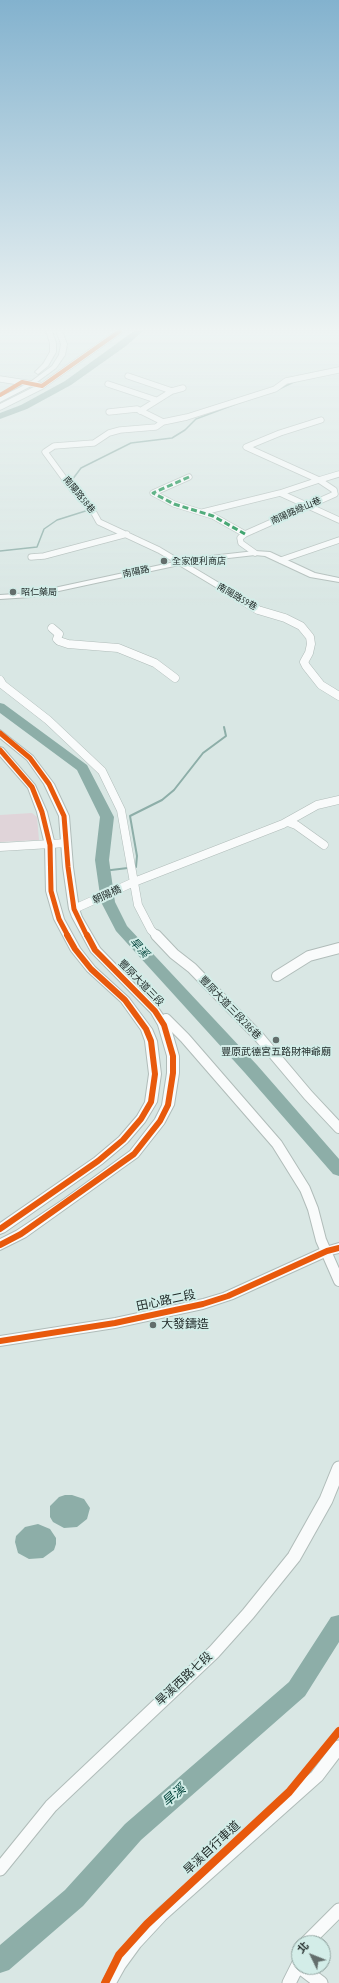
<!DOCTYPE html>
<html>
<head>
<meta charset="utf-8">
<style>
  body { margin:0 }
  #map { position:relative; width:339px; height:1983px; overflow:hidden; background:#d9e7e4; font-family:"PT Sans Narrow","Noto Sans TC",sans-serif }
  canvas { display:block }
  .north { position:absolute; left:291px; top:1935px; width:40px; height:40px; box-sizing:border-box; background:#d3ede8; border:1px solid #8da09c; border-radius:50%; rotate:313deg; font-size:11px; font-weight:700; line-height:16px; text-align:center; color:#232d2b }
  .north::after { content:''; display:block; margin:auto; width:14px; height:18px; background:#636e6c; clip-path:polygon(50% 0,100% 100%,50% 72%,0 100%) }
</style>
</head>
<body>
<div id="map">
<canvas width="339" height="1983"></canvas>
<div class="north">北</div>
</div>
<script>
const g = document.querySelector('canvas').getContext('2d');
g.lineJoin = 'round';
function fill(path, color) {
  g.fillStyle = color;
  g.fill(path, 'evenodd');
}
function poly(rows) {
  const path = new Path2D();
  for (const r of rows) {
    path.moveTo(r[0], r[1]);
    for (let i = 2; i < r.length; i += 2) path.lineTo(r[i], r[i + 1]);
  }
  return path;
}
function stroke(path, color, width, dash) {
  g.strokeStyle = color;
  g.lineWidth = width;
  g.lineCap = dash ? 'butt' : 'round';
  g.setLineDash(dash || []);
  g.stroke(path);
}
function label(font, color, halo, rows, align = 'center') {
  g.font = font + ' "PT Sans Narrow","Noto Sans TC",sans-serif';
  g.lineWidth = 4;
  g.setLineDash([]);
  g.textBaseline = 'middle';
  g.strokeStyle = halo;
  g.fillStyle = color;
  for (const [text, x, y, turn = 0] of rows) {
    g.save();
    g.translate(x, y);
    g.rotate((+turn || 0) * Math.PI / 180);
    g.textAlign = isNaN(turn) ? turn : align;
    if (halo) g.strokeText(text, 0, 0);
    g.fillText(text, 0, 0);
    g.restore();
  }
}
const green = poly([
  [32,813,37,817,39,840,0,842,0,815]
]);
const water = poly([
  [65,1495,72,1495,84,1499,90,1508,87,1519,77,1527,64,1528,53,1522,50,1517,50,1506,59,1497],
  [38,1524,50,1529,56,1538,56,1544,54,1550,43,1558,29,1559,18,1553,15,1542,16,1536,25,1527]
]);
const streamFar1 = poly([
  [275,391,296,381],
  [0,551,37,547,44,529,57,520,95,508,76,489,72,480,81,468,131,443,172,438,185,430,196,419,244,401]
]);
const stream = poly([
  [103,871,136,867,137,856,130,816,162,800,174,790,203,753,226,736,224,727]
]);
const river = poly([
  [134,331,143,331,126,346,71,385,27,409,0,419,0,413,21,405,65,381,134,331],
  [0,703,4,704,87,765,114,817,109,860,115,902,127,926,257,1065,339,1159,339,1176,333,1174,245,1073,116,931,101,902,95,860,100,817,77,770,0,713,0,703],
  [339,1615,339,1642,305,1696,141,1840,83,1906,9,1970,0,1973,0,1945,65,1890,125,1824,289,1682,331,1617,339,1615]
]);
const minorFar3 = poly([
  [128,376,172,391],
  [0,379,39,385],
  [108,384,156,400],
  [0,407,42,386,120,331],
  [140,411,172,391,183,388],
  [109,412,137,409,163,422],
  [189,477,153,493,174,504,213,516,245,534],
  [319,480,246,447,280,433,321,420],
  [319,480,280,493,339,520],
  [334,490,319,480,339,474],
  [203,512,280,493],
  [255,553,241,543,240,538,245,534,335,494,334,490],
  [31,557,44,556,127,534],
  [281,560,339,540],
  [229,592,159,550,99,522,94,513,72,489,45,452,54,446,94,443,109,433,120,430,156,427,163,422,187,417,275,389,286,381,339,370]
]);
const minorFar2 = poly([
  [227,591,258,610,285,618,301,626,310,637,311,644,309,653,304,662,306,666,321,685,339,696],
  [52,628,59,634,57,639,59,641,68,644,118,648,155,663,175,678],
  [0,680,3,685,48,720,102,771,121,810,138,905,151,930,157,936],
  [288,822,296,825,324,845],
  [0,847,67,843],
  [74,909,134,882,283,824,317,805,339,800]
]);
const minorFar1 = poly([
  [156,935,174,954,192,968,260,1038,308,1095,339,1128],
  [277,976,309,956,339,948],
  [166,1019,185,1038,277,1144,305,1189,313,1209,321,1240,339,1281]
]);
const minor = poly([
  [0,1869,51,1806,214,1652,248,1614,294,1557,326,1500,339,1468],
  [306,1943,339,1910],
  [300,1967,321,1983],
  [109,1983,119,1965,135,1943,161,1915,317,1776,339,1747],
  [289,1983,299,1963]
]);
const tertiary = poly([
  [46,331,52,331,56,343,56,352,48,366,38,374,35,372,43,364,50,352,50,343,46,331],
  [56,331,62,331,67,344,65,355,56,368,33,385,0,402,0,397,29,383,52,366,59,355,61,344,56,331],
  [255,551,270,552,315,573,339,578,339,582,310,577,265,556,255,555,193,562,31,597,0,599,0,595,31,593,193,558,255,551],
  [0,730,33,756,54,784,69,816,73,867,79,909,82,917,100,948,159,1009,170,1025,179,1056,179,1073,174,1105,164,1124,138,1157,26,1237,0,1250,0,1239,16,1231,64,1199,130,1151,155,1119,162,1105,167,1073,167,1056,158,1025,151,1013,91,952,72,917,69,909,63,867,59,816,44,784,27,760,0,738,0,730],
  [0,747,3,748,35,785,47,812,55,845,56,891,64,919,80,948,95,967,129,998,152,1029,157,1041,161,1074,157,1102,145,1122,127,1143,102,1164,5,1232,0,1234,0,1223,94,1158,119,1137,137,1116,145,1102,149,1074,145,1041,141,1030,121,1002,87,971,71,951,54,919,46,891,45,845,37,812,28,788,0,756,0,747],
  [339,1243,339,1253,330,1255,233,1299,203,1309,115,1328,0,1346,0,1336,115,1318,203,1299,223,1293,322,1248,339,1243]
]);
const quiet = poly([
  [189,477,153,493,174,504,213,516,245,534]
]);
const cyclewayFar3 = poly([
  [0,395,22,382,42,386,120,331]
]);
const cyclewayFar2 = poly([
  [0,733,30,758,49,784,64,816,68,867,74,909,87,936],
  [0,750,32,787,42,812,50,845,51,891,59,919,68,936]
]);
const cyclewayFar1 = poly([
  [0,1229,98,1161,123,1140,141,1119,151,1102,155,1074,151,1041,146,1029,125,1000,91,969,75,949,67,935],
  [0,1245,21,1234,134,1154,160,1121,168,1105,173,1073,173,1056,164,1025,155,1011,95,950,87,935],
  [0,1341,115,1323,203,1304,228,1296,327,1251,339,1248]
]);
const cycleway = poly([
  [105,1983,119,1955,147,1924,289,1792,339,1731]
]);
const markers = [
  [164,561,4,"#636e6c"],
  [13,592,4,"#636e6c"],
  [276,1040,4,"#636e6c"],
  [153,1325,4,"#636e6c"]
];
const farStreetnames = [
  ["南陽路58巷",79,495,51],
  ["南陽路綠山巷",296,511,-24],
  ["南陽路",136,572,-12],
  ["南陽路59巷",237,597,30]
];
const farPoinames = [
  ["全家便利商店",172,561],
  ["昭仁藥局",21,592]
];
const streetNames = [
  ["朝陽橋",107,895,-24],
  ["豐原大道三段",141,983,46],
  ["豐原大道三段286巷",230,1008,46]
];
const poiNames = [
  ["豐原武德宮五路財神爺廟",276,1052]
];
const waterNames = [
  ["旱溪",139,948,47]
];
const nearStreetnames = [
  ["田心路二段",166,1301,-12],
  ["旱溪西路七段",184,1679,-43],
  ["旱溪自行車道",212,1848,-43]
];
const nearPoinames = [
  ["大發鑄造",161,1325]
];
const nearWaternames = [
  ["旱溪",174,1796,-41]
];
fill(green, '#e0d4d9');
fill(water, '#8daea8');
stroke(streamFar1, '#8daea8', 1.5);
stroke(stream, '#8daea8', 2);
fill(river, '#8daea8');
stroke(minorFar3, '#b0bcb9', 7);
stroke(minorFar2, '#b0bcb9', 9);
stroke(minorFar1, '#b0bcb9', 12);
stroke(minor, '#b0bcb9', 15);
stroke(tertiary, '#b0bcb9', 2);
stroke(minorFar3, '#f9fbfb', 5.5);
stroke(minorFar2, '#f9fbfb', 8);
stroke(minorFar1, '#f9fbfb', 10);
stroke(minor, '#f9fbfb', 13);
fill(tertiary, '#f9fbfb');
stroke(quiet, '#00873e', 3, [6, 3]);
stroke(cyclewayFar3, '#e8590c', 4);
stroke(cyclewayFar2, '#e8590c', 5);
stroke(cyclewayFar1, '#e8590c', 6);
stroke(cycleway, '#e8590c', 8);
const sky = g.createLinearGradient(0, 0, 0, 609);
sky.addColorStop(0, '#83b2ce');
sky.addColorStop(0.54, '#eef4f3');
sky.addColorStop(1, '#eef4f300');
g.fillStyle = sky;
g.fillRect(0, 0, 339, 609);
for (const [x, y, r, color] of markers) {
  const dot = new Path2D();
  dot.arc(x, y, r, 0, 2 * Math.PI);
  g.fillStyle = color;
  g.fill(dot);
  stroke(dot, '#d3ede8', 1.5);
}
label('9px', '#232d2b', '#d3ede8', farStreetnames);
label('9px', '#232d2b', '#d3ede8', farPoinames, 'left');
label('10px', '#232d2b', '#d3ede8', streetNames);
label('10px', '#232d2b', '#d3ede8', poiNames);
label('italic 11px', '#084940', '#d3ede8', waterNames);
label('12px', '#232d2b', '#d3ede8', nearStreetnames);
label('12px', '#232d2b', '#d3ede8', nearPoinames, 'left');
label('italic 13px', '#084940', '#d3ede8', nearWaternames);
</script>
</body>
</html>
